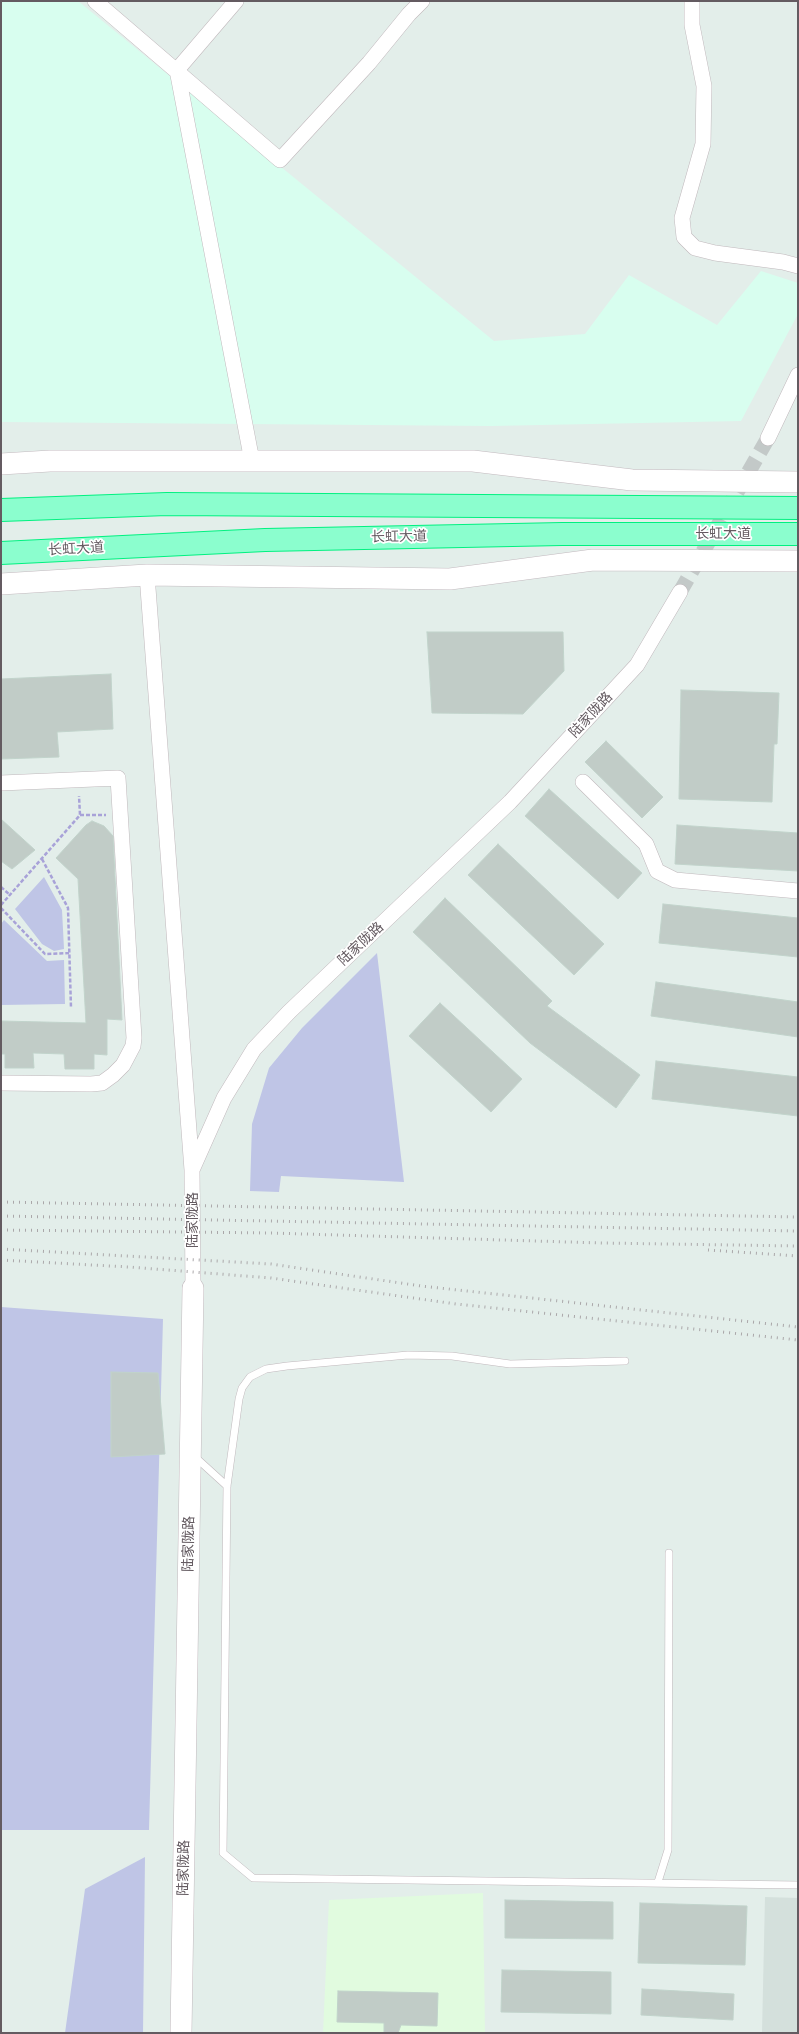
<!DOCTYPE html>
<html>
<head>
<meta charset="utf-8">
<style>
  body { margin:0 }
  #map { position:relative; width:799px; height:2034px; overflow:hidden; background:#e3eeea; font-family:"Work Sans",sans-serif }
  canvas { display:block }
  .frame { position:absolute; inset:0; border:2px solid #645b61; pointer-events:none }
</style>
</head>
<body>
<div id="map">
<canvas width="799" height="2034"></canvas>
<div class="frame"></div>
</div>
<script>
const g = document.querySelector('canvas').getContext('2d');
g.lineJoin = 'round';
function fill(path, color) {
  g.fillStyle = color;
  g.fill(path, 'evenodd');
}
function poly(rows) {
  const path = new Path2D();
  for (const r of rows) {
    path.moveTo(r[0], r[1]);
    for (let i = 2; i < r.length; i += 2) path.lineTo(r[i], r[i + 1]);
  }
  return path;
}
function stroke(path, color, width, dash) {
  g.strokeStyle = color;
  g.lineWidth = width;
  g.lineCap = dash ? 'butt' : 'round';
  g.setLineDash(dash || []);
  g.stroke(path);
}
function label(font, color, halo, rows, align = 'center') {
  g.font = font + ' "Work Sans","Noto Sans SC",sans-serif';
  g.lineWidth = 3.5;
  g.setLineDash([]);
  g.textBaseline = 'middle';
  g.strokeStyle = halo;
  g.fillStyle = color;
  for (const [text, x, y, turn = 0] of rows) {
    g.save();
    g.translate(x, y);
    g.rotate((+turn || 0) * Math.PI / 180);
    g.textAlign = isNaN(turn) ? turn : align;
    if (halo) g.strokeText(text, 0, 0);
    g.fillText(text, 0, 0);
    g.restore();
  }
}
const commercial = poly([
  [1,1,78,1,494,341,585,334,629,275,717,325,761,271,798,283,798,314,741,421,491,426,1,422]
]);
const education = poly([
  [765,1897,798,1898,798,2033,762,2033]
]);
const medical = poly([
  [483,1893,485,2033,323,2033,329,1900]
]);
const green = poly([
  [44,877,62,910,64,949,54,951,42,944,15,909],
  [4,920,47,961,64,960,65,1004,1,1005,1,924],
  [377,953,404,1182,281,1176,279,1192,250,1191,252,1124,269,1068,302,1028],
  [1,1307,163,1319,149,1830,1,1830],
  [145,1857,143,2033,65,2033,85,1889]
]);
const building = poly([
  [427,632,563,632,564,671,523,714,432,713,427,632],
  [111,674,113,729,57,732,59,757,1,759,1,679,111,674],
  [681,690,779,693,777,744,774,744,772,802,679,799,681,690],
  [606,741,663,797,642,818,585,762,606,741],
  [549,789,642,873,618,899,525,816,549,789],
  [1,819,35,850,12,869,1,861,1,819],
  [92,821,104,826,113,836,122,1020,107,1019,107,1055,94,1054,94,1069,65,1069,64,1054,33,1053,34,1068,5,1068,5,1054,1,1054,1,1021,86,1023,78,879,56,858,86,825,92,821],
  [677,825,798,833,798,871,675,864,677,825],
  [498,844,604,944,574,975,468,875,498,844],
  [445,898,552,1001,547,1006,640,1075,616,1108,530,1043,413,932,445,898],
  [663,904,798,918,798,957,659,943,663,904],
  [656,982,798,1002,798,1037,651,1016,656,982],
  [440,1003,522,1079,491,1112,409,1036,440,1003],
  [656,1061,798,1077,798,1116,652,1099,656,1061],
  [111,1372,158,1373,165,1454,111,1457,111,1372],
  [505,1900,613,1902,613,1939,505,1938,505,1900],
  [640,1903,747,1906,745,1965,638,1963,640,1903],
  [502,1970,611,1972,611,2014,501,2012,502,1970],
  [642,1989,734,1994,733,2020,641,2015,642,1989],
  [338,1991,438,1993,437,2026,401,2025,398,2033,384,2033,384,2023,337,2022,338,1991]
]);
const streetTunnel = poly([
  [680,592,768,438]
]);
const path = poly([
  [80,815,106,815],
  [42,859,68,908,71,1008],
  [1,887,10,895],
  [1,905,80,815,79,796],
  [1,908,45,954,69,953]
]);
const lane = poly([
  [625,1361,510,1364,452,1356,408,1355,287,1366,266,1369,250,1377,242,1388,239,1399,227,1486,223,1853,253,1878,798,1885],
  [194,1456,227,1486],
  [658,1882,668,1850,669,1553]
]);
const street = poly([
  [95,1,280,160,369,63,409,14,422,1],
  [692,1,692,25,704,86,703,144,682,218,684,237,695,248,715,253,783,262,798,266],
  [177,70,252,461],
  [177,70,236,1],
  [768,438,798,375],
  [147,575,192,1170,193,1288],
  [583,782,646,844,657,871,675,880,798,891],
  [1,783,118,778,134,1038,133,1046,123,1065,113,1075,102,1083,91,1084,1,1083],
  [192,1170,224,1098,254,1049,289,1012,510,802,637,665,680,592]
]);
const secondary = poly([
  [1,464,50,461,473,461,632,480,798,482],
  [1,584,147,575,450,579,593,560,798,561],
  [181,2033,193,1288]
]);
const highway = poly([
  [1,510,167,504,798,508],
  [1,553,265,540,562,534,798,534]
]);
const rail = poly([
  [1,1202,798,1217],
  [1,1216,798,1231],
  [1,1230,271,1233,602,1243,798,1246],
  [1,1249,271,1264,421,1286,798,1327],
  [708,1250,798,1256],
  [1,1260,129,1267,271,1278,456,1304,798,1340]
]);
const streetNames = [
  ["长虹大道",723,534],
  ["长虹大道",399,537,-1],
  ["长虹大道",76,549,-3],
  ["陆家陇路",591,715,-47],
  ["陆家陇路",361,944,-43],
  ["陆家陇路",193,1220,-90],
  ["陆家陇路",189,1544,-89],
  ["陆家陇路",184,1868,-89]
];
fill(commercial, '#d8feef');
fill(education, '#d4e0dc');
fill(medical, '#e1fbdf');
fill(green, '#bfc5e6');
fill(building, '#c1ccc7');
stroke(building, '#c1d3cb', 1);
stroke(streetTunnel, '#c3c9c8', 15, [15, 8]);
stroke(lane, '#c0b8bc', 8);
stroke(street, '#c0b8bc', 16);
stroke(secondary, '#c2b9be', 22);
stroke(highway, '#00f180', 24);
stroke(path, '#a8a2d8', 2.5, [4, 2]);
stroke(lane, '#fff', 7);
stroke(street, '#fff', 15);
stroke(secondary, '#fff', 21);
stroke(highway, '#8bfece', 22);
stroke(rail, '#aaa7a9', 3, [1, 5]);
label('14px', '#645b61', '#fff', streetNames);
</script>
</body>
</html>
